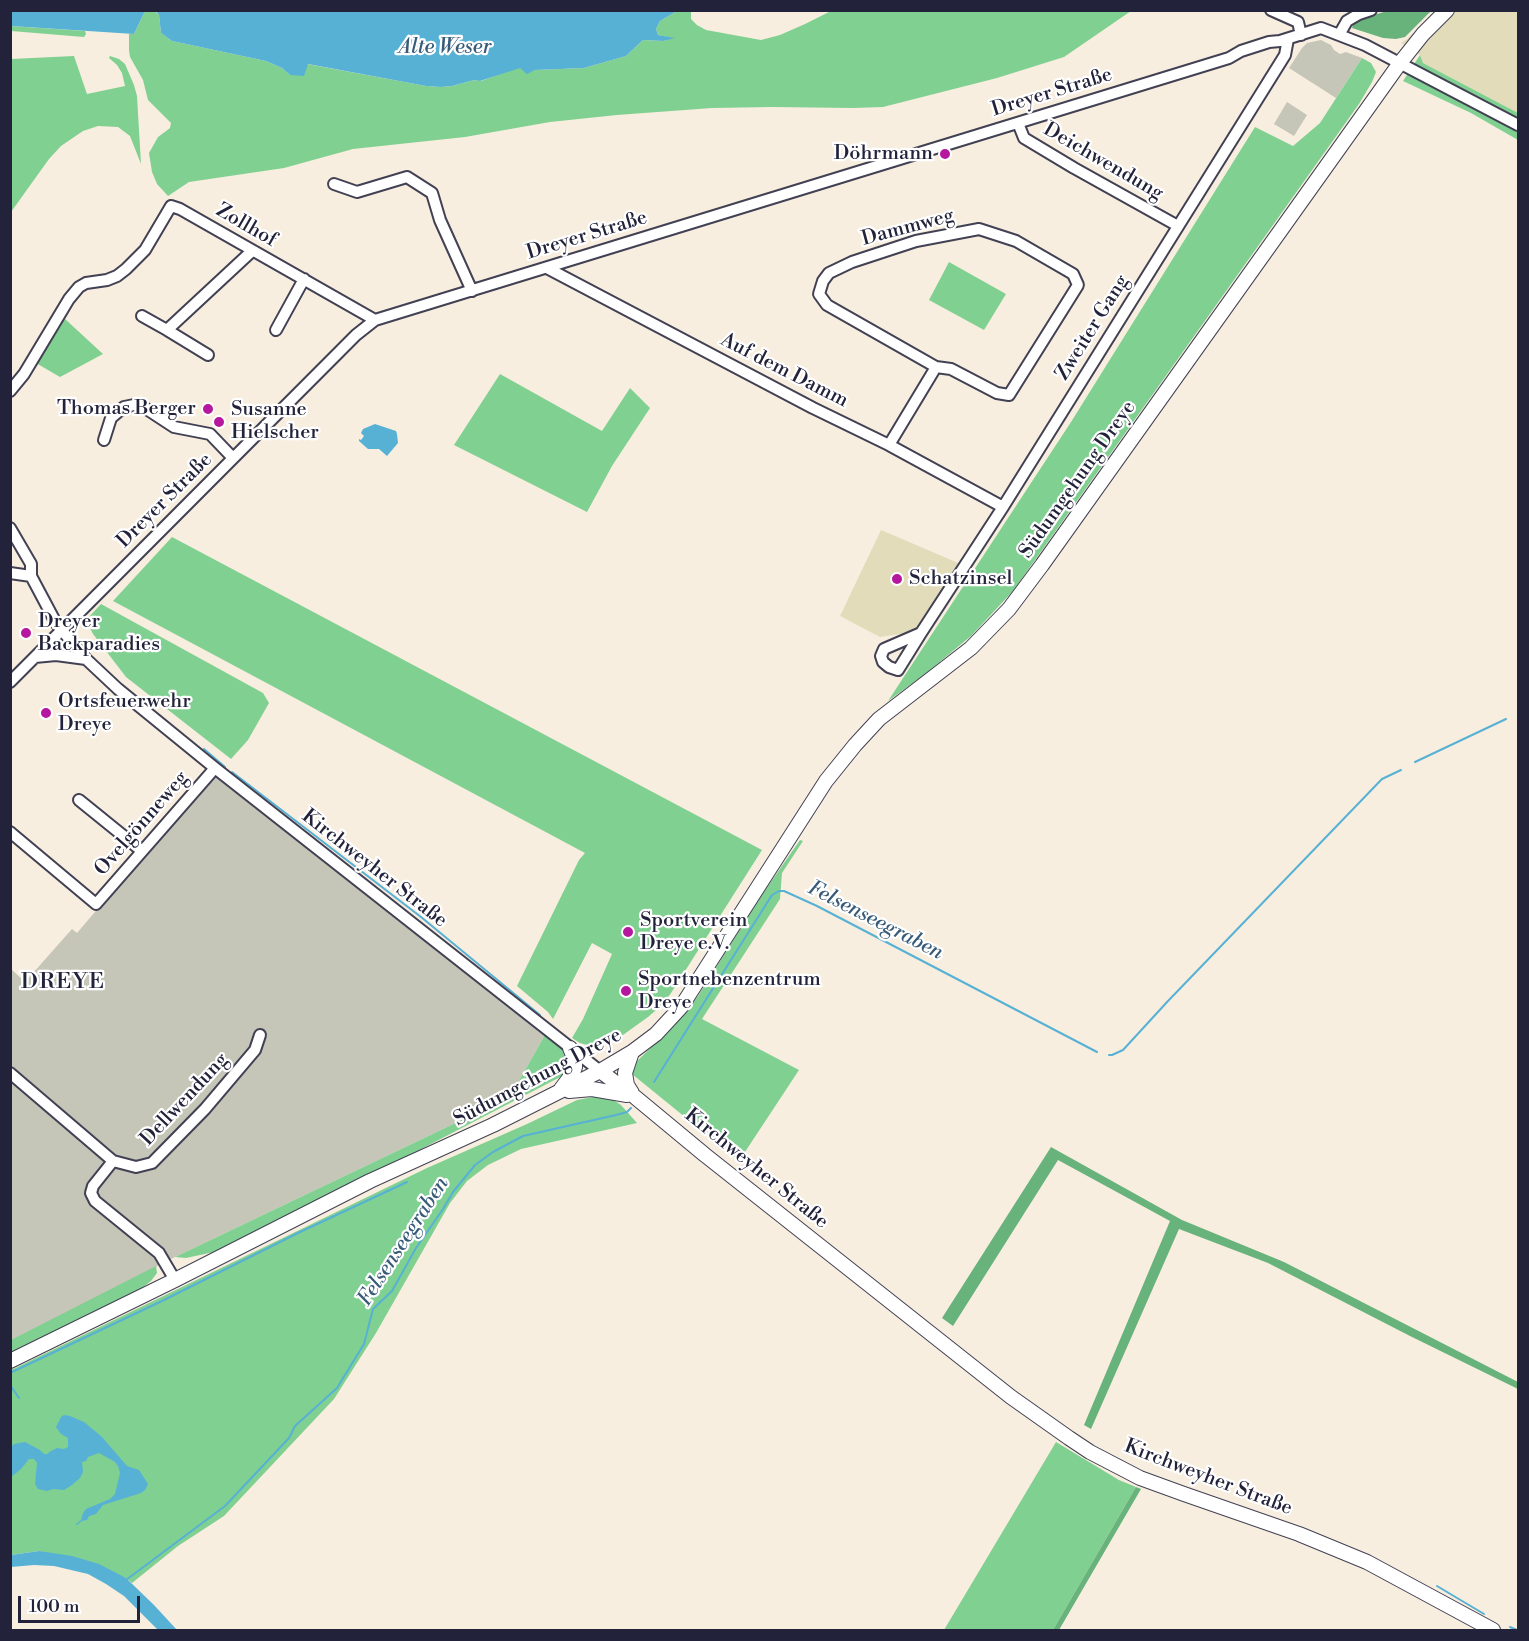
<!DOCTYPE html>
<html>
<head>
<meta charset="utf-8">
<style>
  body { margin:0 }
  #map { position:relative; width:1529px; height:1641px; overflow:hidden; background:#f8eedf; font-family:"Libre Bodoni",serif }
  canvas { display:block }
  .frame { position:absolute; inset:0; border:12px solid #22223b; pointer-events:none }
  .scale { position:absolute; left:18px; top:1596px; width:122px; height:27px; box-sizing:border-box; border:3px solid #22223b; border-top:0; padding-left:8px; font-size:18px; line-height:21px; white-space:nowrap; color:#22223b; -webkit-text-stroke:4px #fff; paint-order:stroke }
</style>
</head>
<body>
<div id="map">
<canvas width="1529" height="1641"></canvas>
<div class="frame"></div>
<div class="scale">100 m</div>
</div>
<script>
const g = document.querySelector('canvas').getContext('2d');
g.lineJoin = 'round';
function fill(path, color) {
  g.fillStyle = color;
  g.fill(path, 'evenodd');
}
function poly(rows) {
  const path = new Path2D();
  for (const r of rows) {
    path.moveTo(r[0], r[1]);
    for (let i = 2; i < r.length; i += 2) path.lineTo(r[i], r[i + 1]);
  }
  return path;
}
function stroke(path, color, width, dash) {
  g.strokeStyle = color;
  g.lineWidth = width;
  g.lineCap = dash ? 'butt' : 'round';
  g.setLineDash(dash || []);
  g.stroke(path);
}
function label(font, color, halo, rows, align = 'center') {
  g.font = font + ' "Libre Bodoni",serif';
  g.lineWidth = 4.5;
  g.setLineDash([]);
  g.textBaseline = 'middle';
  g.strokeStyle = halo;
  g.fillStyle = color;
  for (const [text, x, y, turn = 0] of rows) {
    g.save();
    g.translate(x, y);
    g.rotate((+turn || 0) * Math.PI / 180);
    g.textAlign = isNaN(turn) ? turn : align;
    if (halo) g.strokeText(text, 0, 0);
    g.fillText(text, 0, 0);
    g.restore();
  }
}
const built = poly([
  [1437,11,1518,11,1518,113,1423,63,1420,55,1401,43,1407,39],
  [881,530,963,565,920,631,880,637,840,616]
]);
const industrial = poly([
  [1321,40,1331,45,1334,50,1340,54,1346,52,1362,58,1336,98,1289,68,1302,48,1307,43],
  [1287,102,1307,115,1294,136,1274,124],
  [215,771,546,1033,510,1097,175,1257,11,1341,11,969,25,982,72,929,77,933]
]);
const green = poly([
  [145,11,155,11,159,15,161,33,172,41,266,61,282,68,290,75,307,64,426,86,441,87,452,86,474,80,481,81,520,67,527,73,535,70,584,68,626,56,643,40,663,41,672,38,658,35,656,29,660,21,677,11,691,11,691,19,697,25,706,30,761,40,780,35,805,24,831,11,1131,11,1064,57,997,78,883,107,853,108,772,107,712,108,617,115,550,122,465,137,353,149,284,168,189,182,168,196,157,184,152,172,149,153,158,137,170,128,171,123,148,100,143,80,130,57,129,50,129,34,134,34],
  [11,26,85,31,86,34,84,37,11,31],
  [1420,55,1423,63,1518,113,1518,140,1471,113,1403,81],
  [74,56,87,94,125,86,122,73,117,65,109,58,110,56,119,59,125,64,134,85,137,96,141,164,130,136,118,127,98,126,83,131,61,146,49,159,11,212,11,59],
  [1362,58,1371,63,1376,72,1372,82,1359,104,1013,591,971,636,925,674,888,701,1071,422,1255,127,1293,146,1320,123],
  [949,262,1006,294,984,330,929,300],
  [64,318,103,354,60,377,36,363],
  [500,374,602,431,630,388,650,408,612,466,587,512,454,445],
  [172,537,762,850,671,993,662,1005,648,1017,616,1040,604,1046,594,1047,580,1043,572,1038,583,1019,612,954,592,943,553,1019,548,1012,517,986,579,860,585,853,113,601],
  [101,604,263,693,269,703,248,740,231,759,126,677,93,634,86,620],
  [800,840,803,841,782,873,780,899,702,1019,799,1070,739,1161,632,1074,633,1065,679,1020,698,996,761,896],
  [546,1033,566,1052,571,1065,568,1073,228,1249,186,1258,175,1257,510,1097],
  [598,1096,612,1099,621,1105,637,1123,521,1149,488,1165,467,1181,450,1203,376,1333,334,1399,224,1516,178,1546,132,1583,126,1578,39,1551,11,1555,11,1370,427,1168,527,1124,577,1100],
  [156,1266,157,1273,151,1281,139,1290,11,1354,11,1340],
  [1056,1442,1119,1480,1136,1487,1053,1630,944,1630]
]);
const forest = poly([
  [1387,11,1431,11,1405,37,1396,39,1383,38,1352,28,1354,21],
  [1051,1147,1182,1220,1284,1262,1518,1382,1518,1389,1410,1336,1268,1263,1179,1229,1091,1429,1084,1425,1170,1221,1058,1160,953,1326,942,1318],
  [1136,1487,1141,1489,1059,1630,1053,1630]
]);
const water = poly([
  [155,10,677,10,677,11,660,21,656,29,658,35,675,38,663,41,643,40,626,56,584,68,535,70,527,74,520,68,480,81,474,80,452,86,441,87,426,86,308,64,304,76,290,75,282,68,266,61,172,41,161,33,159,15],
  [10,11,11,10,145,11,134,34,11,26],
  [375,424,396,431,397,434,398,443,387,456,379,449,368,449,359,441,359,439,361,440,364,436,361,433,363,429],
  [64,1415,70,1416,84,1422,102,1437,127,1466,139,1470,148,1484,145,1490,141,1493,103,1505,96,1514,89,1516,87,1520,82,1521,77,1525,75,1525,81,1520,83,1513,86,1509,110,1499,115,1494,120,1473,118,1466,115,1462,99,1453,88,1457,86,1461,82,1462,83,1472,80,1478,72,1485,64,1490,53,1489,47,1491,38,1489,35,1484,37,1463,34,1459,29,1459,21,1469,11,1477,11,1454,12,1446,14,1444,25,1442,40,1450,44,1454,48,1454,49,1452,57,1448,64,1449,68,1447,68,1438,61,1434,56,1427,61,1417],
  [39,1551,72,1556,99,1564,126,1578,154,1605,177,1630,158,1630,124,1596,106,1584,88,1574,54,1566,34,1565,11,1567,11,1555]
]);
const stream = poly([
  [204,749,225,767],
  [1415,762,1506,719],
  [232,772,421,917,540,1015],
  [1109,1055,1112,1055,1123,1050,1168,1001,1382,779,1401,770],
  [654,1082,772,895,779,891,784,891,817,906,1097,1052],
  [10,1373,162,1301,298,1233,407,1182],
  [10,1385,19,1398],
  [126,1580,225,1506,289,1438,295,1426,337,1388,364,1344,373,1309,392,1291,416,1248,443,1209,453,1192,475,1165,493,1152,523,1136,616,1115,627,1112,631,1108],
  [1437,1586,1484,1614],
  [1510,1627,1517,1630]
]);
const minor = poly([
  [1271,10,1298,22,1301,35],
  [1339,35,1347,21,1359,14,1371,10],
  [1018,123,1024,138,1074,168,1178,226],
  [334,184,357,192,407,177,432,193,440,220,472,291],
  [547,268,813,408,889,445,1003,507],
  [142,316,167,330,252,251],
  [167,330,208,355],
  [276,330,304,279],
  [10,391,24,374,69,299,79,287,86,283,107,280,117,276,126,269,145,250,171,206,180,209,375,320],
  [104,440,111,418,124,407,134,405,145,408,174,427,210,434,233,458],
  [889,445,936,367,827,305,819,294,823,281,829,273,852,262,916,241,979,229,1016,241,1073,274,1078,285,1009,395,997,393,951,369,936,367],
  [10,528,31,564,31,576,56,623,86,659,118,689,215,768,600,1071],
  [10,573,31,576],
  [921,633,884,649,881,656,883,662,889,667,898,670,921,633,1003,507,1285,55,1288,39],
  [35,657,56,655,86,659],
  [10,682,356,335,375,320,1229,58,1241,51,1269,42,1280,41,1321,28,1365,45,1518,125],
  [79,800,142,851],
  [10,832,96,904,215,768],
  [10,1073,113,1161,136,1167,152,1163,205,1109,255,1050,260,1035],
  [113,1161,93,1186,91,1193,95,1201,159,1253,175,1280]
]);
const major = poly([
  [632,1052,625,1073,627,1085,632,1093],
  [600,1071,635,1097,705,1155,1011,1397,1069,1438,1090,1452,1140,1478,1184,1494,1299,1534,1367,1562,1493,1630],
  [561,1089,573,1073,575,1067,575,1060,570,1048],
  [569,1091,592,1089,627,1095],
  [10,1361,175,1280,370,1181,493,1125,600,1071,632,1052,656,1034,681,1007,826,781,855,745,879,719,971,648,1009,609,1042,565,1400,63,1423,34,1447,10]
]);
const markers = [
  [945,154,6,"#b5179e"],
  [208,409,6,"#b5179e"],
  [219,422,6,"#b5179e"],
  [897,579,6,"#b5179e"],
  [26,633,6,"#b5179e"],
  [46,713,6,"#b5179e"],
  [628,932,6,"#b5179e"],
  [626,991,6,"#b5179e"]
];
const streetNames = [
  ["Dreyer Straße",1052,93,-17],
  ["Deichwendung",1103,162,30],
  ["Zollhof",246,226,30],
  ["Dammweg",908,228,-15],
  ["Dreyer Straße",587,236,-17],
  ["Zweiter Gang",1093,328,-58],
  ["Auf dem Damm",784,371,27],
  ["Südumgehung Dreye",1078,480,-55],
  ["Dreyer Straße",165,501,-45],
  ["Ovelgönneweg",142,824,-49],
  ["Kirchweyher Straße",374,869,38],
  ["Südumgehung Dreye",538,1078,-28],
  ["Dellwendung",185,1100,-47],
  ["Kirchweyher Straße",756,1169,39],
  ["Kirchweyher Straße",1208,1478,21]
];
const poiNames = [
  ["Döhrmann",933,154,"right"],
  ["Thomas Berger",196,409,"right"],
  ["Susanne",231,410],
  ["Hielscher",231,433],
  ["Schatzinsel",909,579],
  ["Dreyer",38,622],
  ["Backparadies",38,645],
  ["Ortsfeuerwehr",58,702],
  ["Dreye",58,725],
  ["Sportverein",640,921],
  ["Dreye e.V.",640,944],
  ["Sportnebenzentrum",638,980],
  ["Dreye",638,1003]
];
const waterNames = [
  ["Alte Weser",445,48],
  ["Felsenseegraben",875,921,27],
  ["Felsenseegraben",404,1242,-57]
];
const quarterNames = [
  ["DREYE",63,983]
];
fill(built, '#e2dcba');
fill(industrial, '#c5c5b8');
fill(green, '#80d091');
fill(forest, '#68b27b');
fill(water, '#57b1d5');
stroke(stream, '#57b1d5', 2);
stroke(minor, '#424154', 14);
stroke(major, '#424154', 16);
stroke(minor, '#fff', 10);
stroke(major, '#fff', 14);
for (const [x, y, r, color] of markers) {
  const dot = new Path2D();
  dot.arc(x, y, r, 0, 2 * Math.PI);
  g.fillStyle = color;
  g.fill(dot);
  stroke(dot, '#fff', 2);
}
label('20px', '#22223b', '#fff', streetNames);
label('20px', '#22223b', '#fff', poiNames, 'left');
label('italic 21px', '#375b79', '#fff', waterNames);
g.letterSpacing = '1.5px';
label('22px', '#22223b', '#fff', quarterNames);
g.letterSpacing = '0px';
</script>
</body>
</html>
